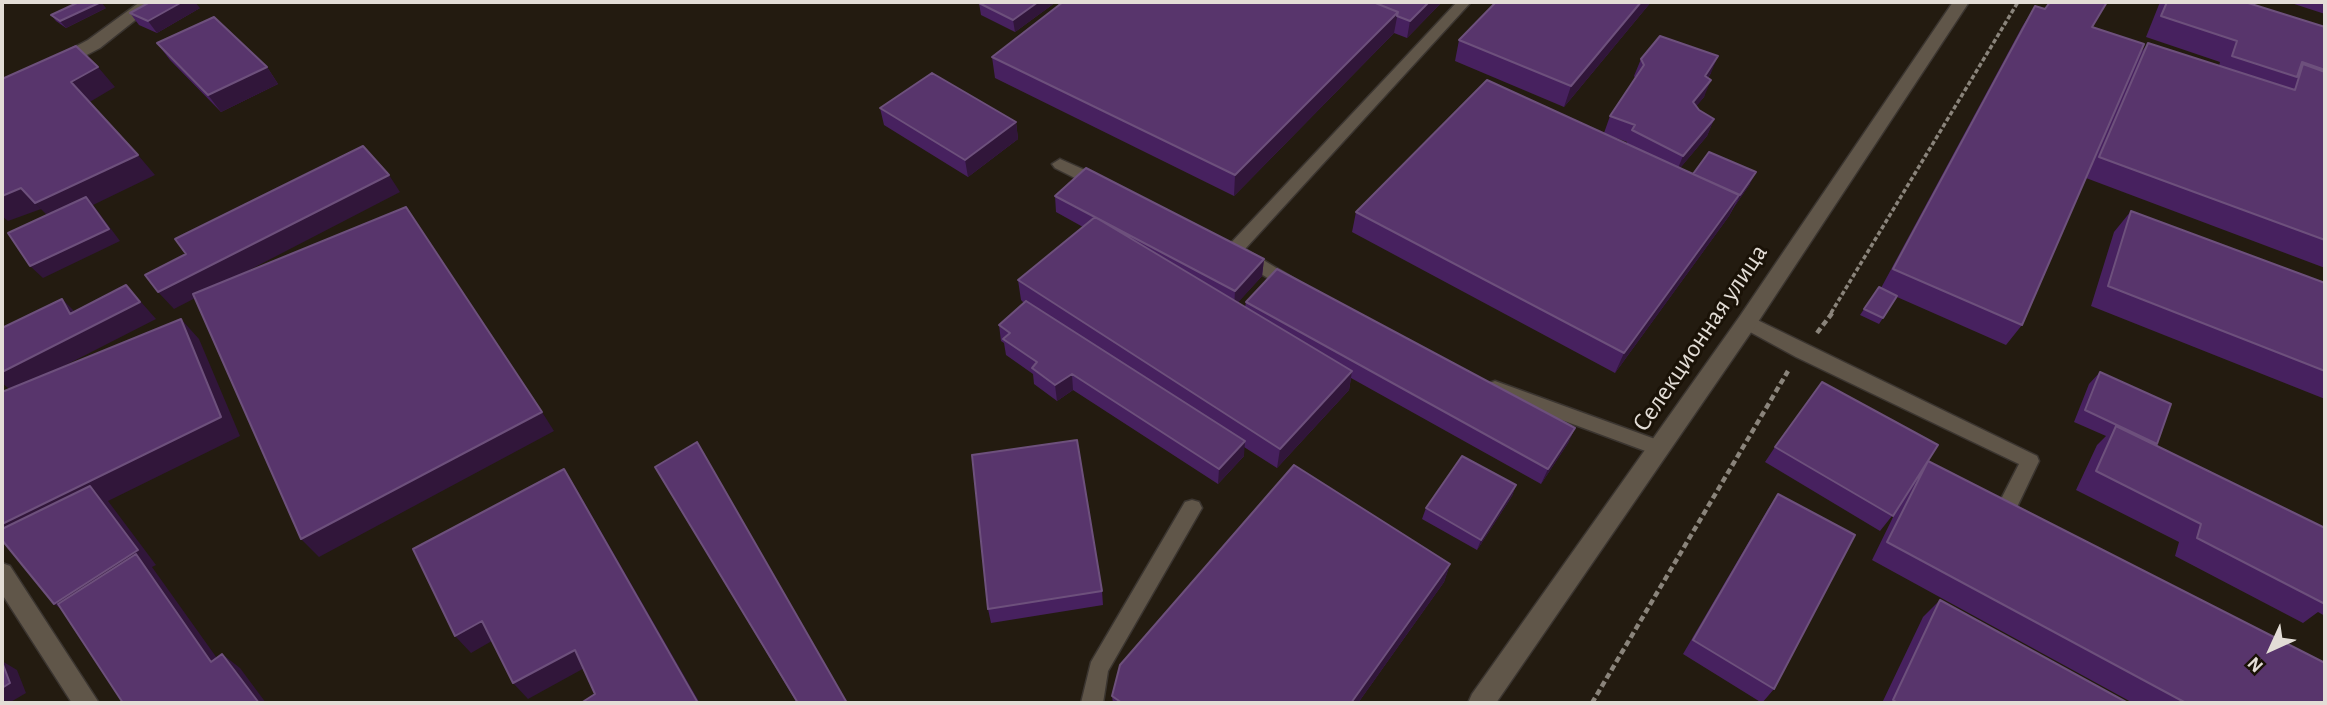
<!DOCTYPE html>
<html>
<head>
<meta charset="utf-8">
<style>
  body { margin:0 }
  #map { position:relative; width:2327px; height:705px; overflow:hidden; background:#231b10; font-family:"Alegreya Sans",sans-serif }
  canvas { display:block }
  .frame { position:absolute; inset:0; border:4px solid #e3ddd6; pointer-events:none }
  .north { position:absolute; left:2236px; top:614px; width:70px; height:70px; -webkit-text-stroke:5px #1a1207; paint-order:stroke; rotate:225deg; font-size:19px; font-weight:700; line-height:28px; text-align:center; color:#e3ddd6 }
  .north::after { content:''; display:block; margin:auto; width:24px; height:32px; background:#e3ddd6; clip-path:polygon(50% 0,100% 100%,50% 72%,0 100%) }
</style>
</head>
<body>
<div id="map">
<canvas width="2327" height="705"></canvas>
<div class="frame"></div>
<div class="north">N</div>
</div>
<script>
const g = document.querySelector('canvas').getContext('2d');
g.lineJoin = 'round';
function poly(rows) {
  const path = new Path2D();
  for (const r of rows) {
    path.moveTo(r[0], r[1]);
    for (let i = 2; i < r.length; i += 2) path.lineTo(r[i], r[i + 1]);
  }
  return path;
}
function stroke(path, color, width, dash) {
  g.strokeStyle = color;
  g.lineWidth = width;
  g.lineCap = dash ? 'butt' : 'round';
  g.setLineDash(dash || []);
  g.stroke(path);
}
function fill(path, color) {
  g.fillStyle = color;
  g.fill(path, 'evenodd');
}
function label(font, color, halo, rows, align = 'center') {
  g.font = font + ' "Alegreya Sans",sans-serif';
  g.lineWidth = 6;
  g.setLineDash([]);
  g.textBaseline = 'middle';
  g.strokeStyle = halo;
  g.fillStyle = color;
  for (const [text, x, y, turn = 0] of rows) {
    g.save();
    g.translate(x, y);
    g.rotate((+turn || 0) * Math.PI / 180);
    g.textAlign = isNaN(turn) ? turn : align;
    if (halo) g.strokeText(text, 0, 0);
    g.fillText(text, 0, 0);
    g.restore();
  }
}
const pathFar1 = poly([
  [1831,313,2018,2]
]);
const path = poly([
  [1817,333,1833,312],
  [1592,703,1788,371]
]);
const service = poly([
  [1457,2,1471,2,1245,249,1298,281,1300,285,1298,289,1286,289,1228,254,1226,250,1228,246,1457,2],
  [1060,159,1105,179,1107,183,1105,187,1093,187,1055,168,1052,164,1060,159],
  [1747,315,2037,456,2039,461,2017,507,2025,511,2028,517,2025,523,2018,525,2011,523,1998,517,1995,511,2019,464,1796,357,1741,327,1738,322,1741,317,1747,315],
  [1495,381,1666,443,1668,448,1666,453,1659,456,1489,393,1486,388,1489,383,1495,381],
  [1192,500,1199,502,1202,508,1108,671,1103,703,1081,703,1091,662,1185,502,1192,500]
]);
const minor = poly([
  [140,2,158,2,100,48,62,68,50,68,47,64,50,60,88,40,140,2],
  [1953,2,1969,2,1754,328,1496,703,1468,703,1472,694,1740,316,1953,2],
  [2,563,10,566,99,703,72,703,2,594,2,563]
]);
const wall = poly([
  [1056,2,1015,32,981,15,979,3],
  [1063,2,1442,2,1407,38,1394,33,1234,196,995,78,992,57],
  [1651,2,1564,107,1455,61,1459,40],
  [2160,2,2245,2,2325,27,2325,268,2086,178,2022,325,2006,345,1897,297,1879,324,1860,315,1879,287,1881,288,2022,27,2035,6,2092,27,2139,55,2148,43,2219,66,2220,62,2146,37],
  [2288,2,2325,2,2325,14],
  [106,8,66,28,56,21,51,15],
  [200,8,157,33,139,25,130,13],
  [157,43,267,67,278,84,221,112,170,60],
  [1641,59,1711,73,1708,78,1704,97,1696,106,1699,110,1714,119,1707,136,1680,168,1693,174,1750,184,1734,207,1729,216,1615,373,1352,232,1356,212,1604,133,1610,116,1635,78,1634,76],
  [1605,134,1627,142,1627,144],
  [880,108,1016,122,1018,139,968,177,884,125],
  [1055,196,1264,259,1262,276,1238,302,1245,307,1246,302,1575,428,1568,443,1541,484,1351,378,1349,390,1277,468,1244,447,1244,456,1218,484,1073,390,1057,401,1034,384,1033,374,1006,355,1004,343,1001,341,999,325,1024,303,1021,300,1018,280,1083,227,1056,212],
  [2131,211,2325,283,2325,399,2091,306,2114,232],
  [2100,372,2157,444,2156,445,2325,528,2325,616,2318,612,2303,623,2175,556,2179,542,2076,490,2097,445,2106,436,2074,422,2089,384],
  [1775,447,1928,461,2325,703,2133,703,1872,560,1896,511,1880,531,1765,462],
  [655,467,847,703,797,703],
  [1516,485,1512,496,1477,550,1422,519,1426,508],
  [1778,494,1774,689,1762,703,1683,654,1768,509],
  [1450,564,1444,582,1358,703,1113,703,1112,696],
  [1102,591,1103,605,991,623,988,609],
  [1940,600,2128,703,1882,703,1923,617]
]);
const shadedWall = poly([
  [101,2,106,8,66,28,60,21],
  [182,2,195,2,200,8,157,33,148,21],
  [1038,2,1056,2,1015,32,1013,20],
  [1429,2,1442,2,1407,38,1410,21],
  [1641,2,1651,2,1564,107,1571,86],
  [1398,12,1394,33,1234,196,1235,175],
  [1718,56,1711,73,1698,93,1705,76],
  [98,67,115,87,88,103,71,82],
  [267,67,278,84,221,112,208,95],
  [1711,80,1704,97,1686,119,1693,102],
  [1714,119,1707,136,1676,173,1683,156],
  [1016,122,1018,139,968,177,965,160],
  [138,155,155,175,93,205,120,241,43,278,30,266,55,223,35,203],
  [1756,172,1750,184,1734,207,1740,195],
  [389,175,400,192,174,309,158,292],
  [21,188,41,209,8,221,2,216,2,196],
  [1739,195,1729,216,1615,373,1624,353],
  [1264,259,1262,276,1234,307,1235,291],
  [126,285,156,319,13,392,2,383,2,372,70,314,62,299,79,316],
  [181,319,199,339,240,436,108,501,156,565,152,567,229,675,74,618,54,604,2,537,2,524],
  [1352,371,1349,390,1277,468,1280,449],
  [1072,374,1073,390,1057,401,1055,385],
  [542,412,554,431,319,557,301,539],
  [1575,428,1568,443,1541,484,1548,469],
  [1245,441,1244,456,1218,484,1219,469],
  [564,469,576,488,700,703,698,703],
  [1516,485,1512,496,1477,550,1481,540],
  [1450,564,1444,582,1358,703,1351,703],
  [482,621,497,638,471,653,455,636],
  [575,650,588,666,528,699,513,683],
  [222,654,240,668,266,703,259,703],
  [2,661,17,670,26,693,9,703,2,703]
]);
const building = poly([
  [79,2,101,2,60,21,51,15,79,2],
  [150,2,182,2,148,21,130,13,150,2],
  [980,2,1038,2,1013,20,979,3,980,2],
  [1063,2,1373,2,1398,12,1235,175,992,57,1063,2],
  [1373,2,1429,2,1410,21,1397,16,1398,12,1373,2],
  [1496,2,1641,2,1571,86,1459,40,1496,2],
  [2050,2,2107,2,2092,27,2144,44,2022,325,1893,269,2035,6,2045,9,2050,2],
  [2167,2,2245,2,2325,27,2325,70,2302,62,2297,77,2232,56,2237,41,2161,16,2167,2],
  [214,17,267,67,208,95,157,43,214,17],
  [1660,36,1718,56,1705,76,1711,80,1693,102,1699,110,1714,119,1683,156,1632,130,1635,125,1610,116,1644,65,1641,59,1660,36],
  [2148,43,2295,90,2303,64,2325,72,2325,240,2099,157,2148,43],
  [76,46,98,67,71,82,138,155,35,203,21,188,2,196,2,79,76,46],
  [932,73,1016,122,965,160,880,108,932,73],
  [1487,80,1739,195,1624,353,1356,212,1487,80],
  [363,146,389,175,158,292,145,275,186,254,175,239,363,146],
  [1709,152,1756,172,1740,195,1693,174,1709,152],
  [1086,168,1264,259,1235,291,1055,196,1086,168],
  [86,197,109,229,30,266,8,233,86,197],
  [406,207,542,412,301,539,193,294,406,207],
  [2131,211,2325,283,2325,371,2108,286,2131,211],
  [1095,217,1352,371,1280,449,1018,280,1095,217],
  [1277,269,1575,428,1548,469,1246,302,1277,269],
  [126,285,140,302,2,372,2,328,62,299,70,314,126,285],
  [1879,287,1897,296,1883,318,1864,309,1879,287],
  [1026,301,1245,441,1219,469,1072,374,1055,385,1032,368,1037,362,1003,339,1010,333,999,325,1026,301],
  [181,319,221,417,2,524,2,392,181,319],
  [2100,372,2171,404,2157,444,2085,410,2100,372],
  [1822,382,1938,445,1893,516,1775,447,1822,382],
  [2116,426,2325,528,2325,604,2197,538,2201,524,2096,471,2116,426],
  [1077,440,1102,591,988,609,972,455,1077,440],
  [697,442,847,703,798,703,655,467,697,442],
  [1462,456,1516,485,1481,540,1426,508,1462,456],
  [1928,461,2325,663,2325,703,2186,703,1887,542,1928,461],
  [1294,465,1450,564,1351,703,1122,703,1112,696,1120,665,1294,465],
  [564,469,698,703,581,703,595,694,575,650,513,683,482,621,455,636,413,549,564,469],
  [90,486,138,550,54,604,2,540,2,529,90,486],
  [1778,494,1855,535,1774,689,1693,640,1778,494],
  [136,554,211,662,222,654,259,703,123,703,58,604,136,554],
  [1940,600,2128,703,1898,703,1893,700,1940,600],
  [2,662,10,683,2,688,2,662]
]);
const streetNames = [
  ["Селекционная улица",1700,338,-56]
];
stroke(service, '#3b3530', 3);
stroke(minor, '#3b3530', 3);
stroke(pathFar1, '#8a847b', 3.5, [4.5, 2.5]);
stroke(path, '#8a847b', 4.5, [6, 3.5]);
fill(service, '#605649');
fill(minor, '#605649');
fill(wall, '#47215f');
fill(shadedWall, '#31163a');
fill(building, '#58356c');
stroke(building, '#6d507c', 2);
label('26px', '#e3ddd6', '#1a1207', streetNames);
</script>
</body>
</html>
